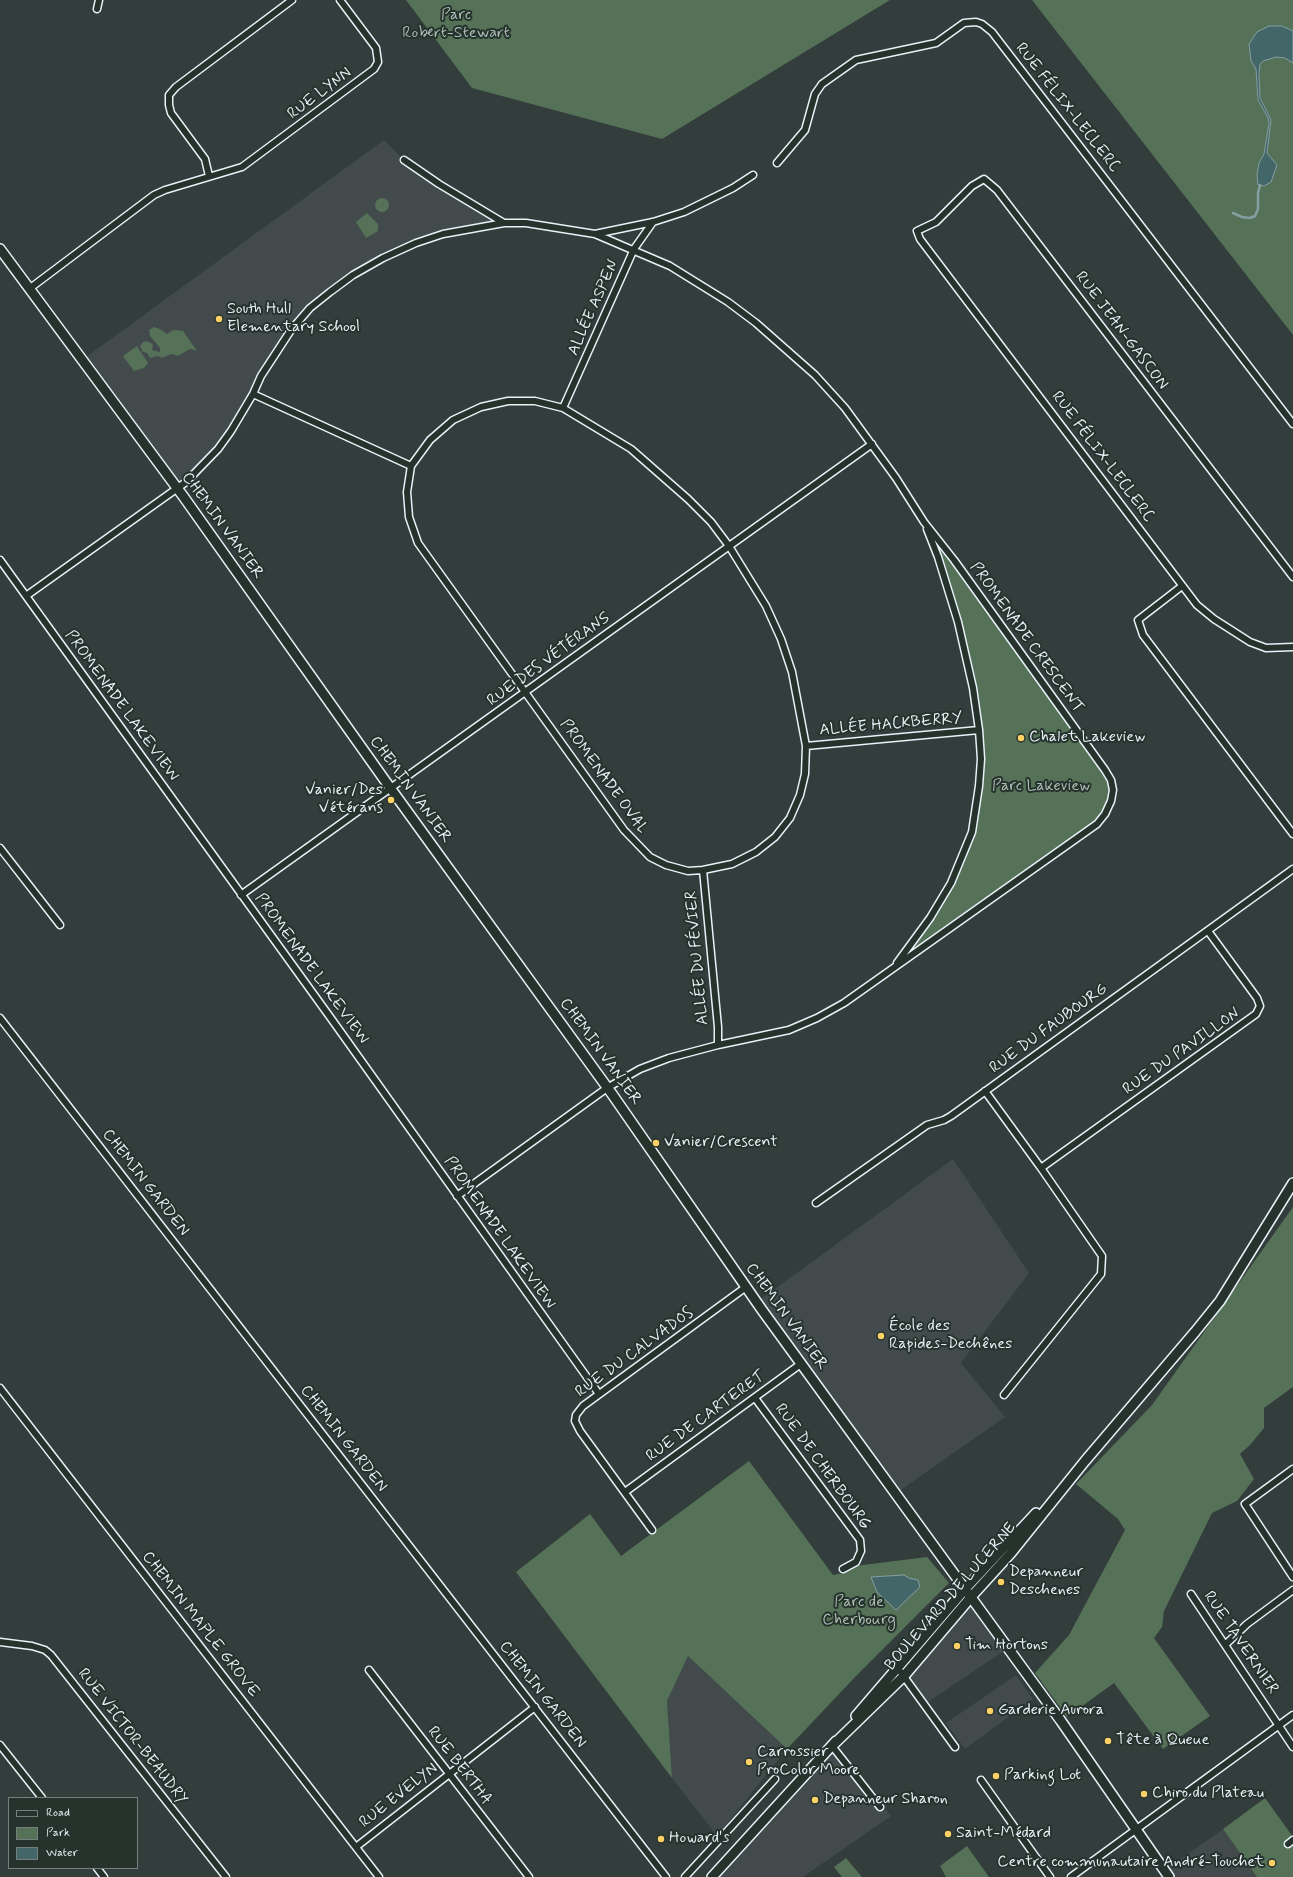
<!DOCTYPE html>
<html>
<head>
<meta charset="utf-8">
<style>
  body { margin:0 }
  #map { position:relative; width:1293px; height:1877px; overflow:hidden; background:#333d3b; font-family:Mynerve,sans-serif }
  canvas { display:block }
  .legend { position:absolute; left:8px; top:1797px; width:130px; height:72px; box-sizing:border-box; background:#26332d; border:1px solid #747f7e; margin:0; padding:5px 7px; list-style:none; font-size:12px; color:#e8f1f8 }
  .legend li { display:flex; align-items:center; gap:8px; height:20px }
  .legend b { width:20px; border:1px solid #747f7e }
</style>
</head>
<body>
<div id="map">
<canvas width="1293" height="1877"></canvas>
<ul class="legend">
<li><b style="height:5px;background:#26332d"></b>Road</li>
<li><b style="height:11px;background:#557158"></b>Park</li>
<li><b style="height:11px;background:#436769"></b>Water</li>
</ul>
</div>
<script>
const g = document.querySelector('canvas').getContext('2d');
g.lineJoin = 'round';
function fill(path, color) {
  g.fillStyle = color;
  g.fill(path, 'evenodd');
}
function poly(rows) {
  const path = new Path2D();
  for (const r of rows) {
    if (r.length === 3) {
      path.moveTo(r[0] + r[2], r[1]);
      path.arc(r[0], r[1], r[2], 0, 2 * Math.PI);
      continue;
    }
    path.moveTo(r[0], r[1]);
    for (let i = 2; i < r.length; i += 2) path.lineTo(r[i], r[i + 1]);
  }
  return path;
}
function stroke(path, color, width, dash) {
  g.strokeStyle = color;
  g.lineWidth = width;
  g.lineCap = dash ? 'butt' : 'round';
  g.setLineDash(dash || []);
  g.stroke(path);
}
function label(font, color, halo, rows, align = 'center') {
  g.font = font + ' Mynerve,sans-serif';
  g.lineWidth = 4;
  g.setLineDash([]);
  g.textBaseline = 'middle';
  g.strokeStyle = halo;
  g.fillStyle = color;
  for (const [text, x, y, turn = 0] of rows) {
    g.save();
    g.translate(x, y);
    g.rotate((+turn || 0) * Math.PI / 180);
    g.textAlign = isNaN(turn) ? turn : align;
    if (halo) g.strokeText(text, 0, 0);
    g.fillText(text, 0, 0);
    g.restore();
  }
}
const built = poly([
  [384,140,404,160,504,223,443,234,383,258,330,292,291,330,231,431,178,489,82,360],
  [953,1159,1029,1273,961,1363,1005,1417,895,1494,757,1302],
  [971,1597,1007,1649,925,1704,904,1676],
  [688,1656,787,1749,717,1836,672,1778,667,1701],
  [1016,1675,1033,1699,965,1749,946,1723],
  [838,1748,891,1816,803,1877,720,1877],
  [1223,1829,1257,1877,1169,1877,1164,1871]
]);
const green = poly([
  [406,0,890,0,662,139,472,88],
  [1032,0,1293,0,1293,335],
  [382,205,7],
  [367,213,378,224,378,231,366,238,356,222],
  [154,327,160,329,167,334,173,330,183,331,197,351,190,349,178,356,171,354,162,358,158,356,150,358,147,353,143,352,140,346,143,342,146,341,153,344,152,350,160,352,160,348,150,336,149,330],
  [137,346,148,363,144,368,134,371,123,356],
  [924,522,1111,780,1111,801,1097,824,891,971,951,883,972,832,981,759,966,653],
  [1293,1207,1293,1387,1264,1408,1264,1428,1250,1445,1240,1454,1254,1479,1237,1501,1212,1513,1164,1611,1162,1627,1154,1638,1210,1716,1163,1749,1114,1683,1067,1717,1035,1673,1069,1635,1125,1530,1118,1519,1076,1484,1152,1405],
  [749,1461,833,1575,843,1573,855,1566,927,1557,949,1583,856,1676,787,1749,688,1656,667,1701,672,1778,516,1572,590,1514,621,1556],
  [1265,1798,1293,1837,1293,1877,1257,1877,1223,1829],
  [967,1846,989,1877,946,1877,940,1866],
  [846,1858,862,1877,842,1877,834,1867]
]);
const water = poly([
  [1269,26,1282,26,1293,31,1293,63,1285,58,1276,57,1263,61,1260,64,1259,74,1260,98,1271,120,1267,153,1277,165,1271,182,1264,186,1258,185,1257,175,1259,163,1264,154,1269,123,1268,118,1258,100,1256,69,1251,61,1249,44,1257,32,1269,26],
  [904,1575,909,1578,918,1580,920,1587,896,1610,877,1592,871,1577,904,1575]
]);
const stream = poly([
  [1233,213,1242,217,1250,218,1255,216,1258,209,1258,193,1260,185]
]);
const street = poly([
  [97,9,99,0],
  [404,160,439,184,504,223],
  [777,163,805,130,815,94,822,84,856,60,936,43,964,23,976,22,982,24,992,32,1293,424],
  [209,176,205,159,171,113,169,105,169,95,176,87,292,0],
  [595,234,653,222,684,212,733,188,753,175],
  [29,289,154,195,165,190,242,167,374,69,378,62,376,48,340,0],
  [253,394,411,466],
  [508,401,535,401,563,408,631,449,688,499,711,522,729,546,766,606,781,639,792,672,806,746,805,774,800,795,790,818,775,837,756,852,732,864,703,870,688,871,666,865,650,857,624,830,418,543,409,517,407,492,411,466,430,440,453,420,481,407,508,401],
  [563,408,634,249,653,222],
  [0,560,330,1017,599,1394],
  [1293,577,997,190,984,179,972,186,936,222,917,231,920,239,1197,605,1214,619,1250,642,1266,648,1293,647],
  [1182,586,1138,620,1143,635,1293,834],
  [26,596,186,482,218,449,231,431,253,394,261,376,291,330,310,308,330,292,353,275,383,258,416,243,443,234,504,223,526,223,595,234,670,266,728,302,756,323,815,375,845,408,896,478,924,522,954,560,1105,770,1111,780,1113,790,1111,801,1105,814,1097,824,844,1003,817,1018,789,1030,718,1045,669,1058,640,1069,607,1088,457,1196],
  [806,746,979,730],
  [0,848,60,925],
  [703,870,718,1027,718,1045],
  [241,895,872,444],
  [897,963,930,918,951,883,972,832,979,786,981,759,979,730,973,688,958,622,938,557,927,529],
  [0,1018,666,1877],
  [985,1091,1041,1168,1102,1256,1101,1274,1004,1395],
  [1041,1168,1256,1014,1260,1006,1257,998,1208,931],
  [816,1203,927,1125,944,1120,951,1116,1293,869],
  [0,1388,379,1877],
  [755,1398,860,1540,861,1551,856,1562,843,1569],
  [1293,1469,1245,1504,1293,1577],
  [625,1492,802,1363],
  [652,1530,580,1431,575,1421,576,1415,583,1406,746,1287],
  [1191,1594,1293,1747],
  [0,1642,32,1646,45,1650,51,1655,226,1877],
  [1225,1645,1247,1624,1293,1590],
  [897,1667,955,1747],
  [369,1670,529,1877],
  [0,1745,42,1798],
  [832,1746,880,1807],
  [981,1780,1050,1877],
  [1288,1844,1293,1840],
  [356,1847,535,1707],
  [97,1868,104,1877],
  [685,1877,775,1779],
  [1071,1877,1293,1715]
]);
const secondary = poly([
  [0,249,183,496,391,789,612,1094,762,1310,1061,1721,1169,1877],
  [856,1716,965,1589,1036,1513],
  [832,1746,904,1676,971,1597,1011,1553,1085,1461,1195,1332,1220,1301,1293,1183],
  [712,1877,836,1741]
]);
const markers = [
  [219,319,4,"#ffd166"],
  [1021,738,4,"#ffd166"],
  [391,800,4,"#ffd166"],
  [656,1143,4,"#ffd166"],
  [881,1336,4,"#ffd166"],
  [1001,1582,4,"#ffd166"],
  [957,1646,4,"#ffd166"],
  [990,1711,4,"#ffd166"],
  [1108,1741,4,"#ffd166"],
  [749,1762,4,"#ffd166"],
  [996,1776,4,"#ffd166"],
  [1144,1794,4,"#ffd166"],
  [815,1800,4,"#ffd166"],
  [948,1834,4,"#ffd166"],
  [661,1839,4,"#ffd166"],
  [1272,1863,4,"#ffd166"]
];
const parkNames = [
  ["Parc",456,16],
  ["Robert-Stewart",456,34],
  ["Parc Lakeview",1041,787],
  ["Parc de",859,1603],
  ["Cherbourg",859,1621]
];
const streetNames = [
  ["RUE LYNN",320,94,-37],
  ["RUE FÉLIX-LECLERC",1067,108,52],
  ["ALLÉE ASPEN",594,308,-66],
  ["RUE JEAN-GASCON",1121,331,53],
  ["RUE FÉLIX-LECLERC",1102,457,53],
  ["CHEMIN VANIER",222,526,54],
  ["PROMENADE CRESCENT",1026,638,54],
  ["RUE DES VÉTÉRANS",549,660,-36],
  ["PROMENADE LAKEVIEW",121,706,54],
  ["ALLÉE HACKBERRY",891,725,-5],
  ["PROMENADE OVAL",603,777,54],
  ["CHEMIN VANIER",410,790,54],
  ["ALLÉE DU FÉVIER",698,958,-95],
  ["PROMENADE LAKEVIEW",311,969,54],
  ["RUE DU FAUBOURG",1049,1029,-36],
  ["CHEMIN VANIER",600,1052,54],
  ["RUE DU PAVILLON",1182,1052,-35],
  ["CHEMIN GARDEN",145,1183,52],
  ["PROMENADE LAKEVIEW",499,1233,55],
  ["CHEMIN VANIER",786,1317,54],
  ["RUE DU CALVADOS",635,1353,-36],
  ["RUE DE CARTERET",706,1417,-36],
  ["CHEMIN GARDEN",343,1439,52],
  ["RUE DE CHERBOURG",822,1467,54],
  ["BOULEVARD DE LUCERNE",951,1597,-49],
  ["CHEMIN MAPLE GROVE",200,1625,52],
  ["RUE TAVERNIER",1240,1643,56],
  ["CHEMIN GARDEN",542,1695,52],
  ["RUE VICTOR-BEAUDRY",132,1737,52],
  ["RUE BERTHA",459,1766,52],
  ["RUE EVELYN",399,1796,-38]
];
const poiNames = [
  ["South Hull",227,310],
  ["Elementary School",227,328],
  ["Chalet Lakeview",1029,738],
  ["Vanier/Des",383,791,"right"],
  ["Vétérans",383,809,"right"],
  ["Vanier/Crescent",664,1143],
  ["École des",889,1327],
  ["Rapides-Dechênes",889,1345],
  ["Depanneur",1009,1573],
  ["Deschenes",1009,1591],
  ["Tim Hortons",965,1646],
  ["Garderie Aurora",998,1711],
  ["Tête à Queue",1116,1741],
  ["Carrossier",757,1753],
  ["ProColor Moore",757,1771],
  ["Parking Lot",1004,1776],
  ["Chiro du Plateau",1152,1794],
  ["Depanneur Sharon",823,1800],
  ["Saint-Médard",956,1834],
  ["Howard's",669,1839],
  ["Centre communautaire André-Touchet",1264,1863,"right"]
];
fill(built, '#424a4c');
fill(green, '#557158');
fill(water, '#436769');
stroke(water, '#859ea2', 1);
stroke(stream, '#859ea2', 2.5);
stroke(street, '#e8f1f8', 9);
stroke(secondary, '#e8f1f8', 12);
stroke(street, '#26332d', 6);
stroke(secondary, '#26332d', 9);
for (const [x, y, r, color] of markers) {
  const dot = new Path2D();
  dot.arc(x, y, r, 0, 2 * Math.PI);
  g.fillStyle = color;
  g.fill(dot);
  stroke(dot, '#26332d', 1.5);
}
label('16px', '#adbeb8', '#26332d', parkNames);
label('16px', '#e8f1f8', '#26332d', streetNames);
label('16px', '#e8f1f8', '#26332d', poiNames, 'left');
</script>
</body>
</html>
